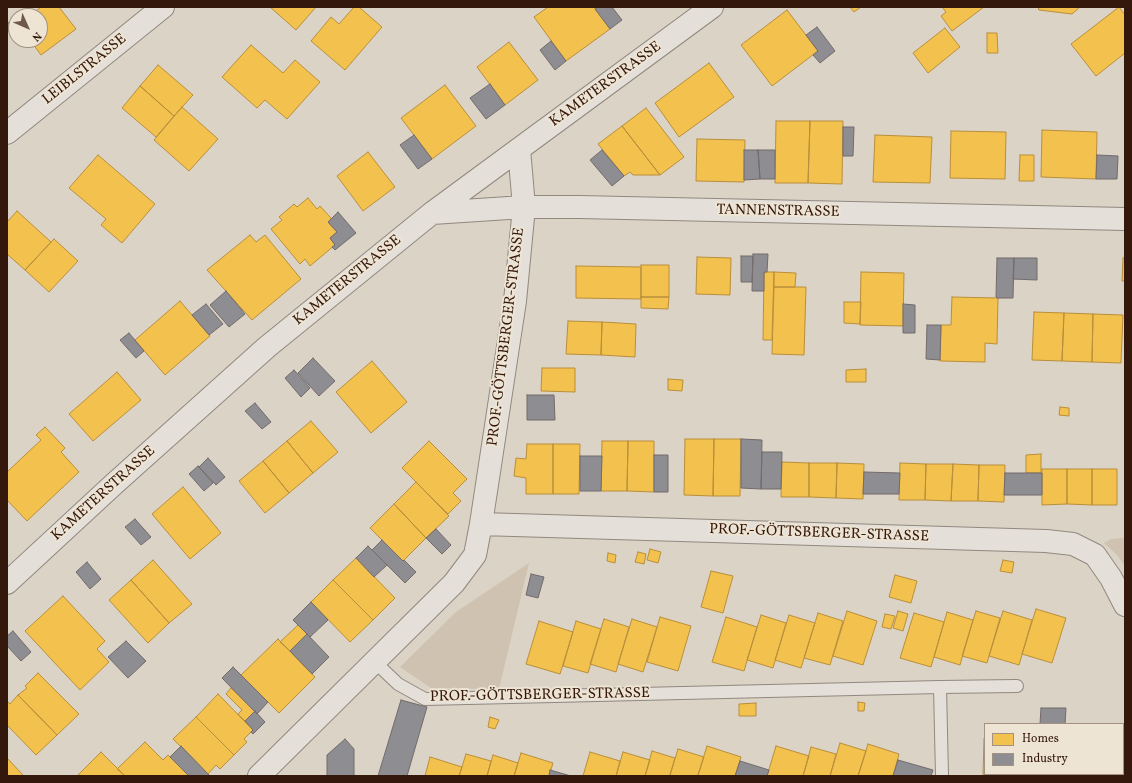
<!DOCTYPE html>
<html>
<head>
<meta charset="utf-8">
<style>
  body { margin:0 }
  #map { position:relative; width:1132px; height:783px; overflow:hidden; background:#dbd3c6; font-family:Vollkorn,serif }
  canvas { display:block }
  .frame { position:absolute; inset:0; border:8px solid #35180c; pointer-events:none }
  .legend { position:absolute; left:984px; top:723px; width:140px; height:52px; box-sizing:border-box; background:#ede4d4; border:1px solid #a39284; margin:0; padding:5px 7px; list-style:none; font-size:12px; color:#35180c }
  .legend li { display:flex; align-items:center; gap:8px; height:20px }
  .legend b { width:20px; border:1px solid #a39284 }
  .north { position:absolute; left:8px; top:8px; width:40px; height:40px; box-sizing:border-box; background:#ede4d4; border:1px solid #a39284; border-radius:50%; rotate:135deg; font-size:11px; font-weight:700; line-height:16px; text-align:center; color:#35180c }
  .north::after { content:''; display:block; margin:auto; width:14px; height:18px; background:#6f594d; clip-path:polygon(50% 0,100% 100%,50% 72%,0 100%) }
</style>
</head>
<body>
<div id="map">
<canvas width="1132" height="783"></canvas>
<div class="frame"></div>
<ul class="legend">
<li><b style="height:11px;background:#f2c14e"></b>Homes</li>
<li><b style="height:11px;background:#8d8d92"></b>Industry</li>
</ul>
<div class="north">N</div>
</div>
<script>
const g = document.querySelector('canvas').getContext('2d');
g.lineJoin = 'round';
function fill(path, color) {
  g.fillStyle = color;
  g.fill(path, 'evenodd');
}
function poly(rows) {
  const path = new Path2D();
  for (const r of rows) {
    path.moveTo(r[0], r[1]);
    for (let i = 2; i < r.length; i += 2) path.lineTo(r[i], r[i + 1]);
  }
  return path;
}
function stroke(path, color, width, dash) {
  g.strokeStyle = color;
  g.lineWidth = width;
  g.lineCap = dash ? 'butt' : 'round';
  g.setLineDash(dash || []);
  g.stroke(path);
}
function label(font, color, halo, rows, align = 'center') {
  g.font = font + ' Vollkorn,serif';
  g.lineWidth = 4;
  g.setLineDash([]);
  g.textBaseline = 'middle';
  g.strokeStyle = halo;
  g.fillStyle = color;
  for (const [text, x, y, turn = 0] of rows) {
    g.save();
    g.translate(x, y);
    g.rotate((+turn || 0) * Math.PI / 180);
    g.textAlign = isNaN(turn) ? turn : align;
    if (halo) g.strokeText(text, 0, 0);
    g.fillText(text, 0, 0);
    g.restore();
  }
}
const green = poly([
  [1125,538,1125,567,1118,556,1104,543,1111,539],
  [529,563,499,689,431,688,400,667,456,612]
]);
const homes = poly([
  [41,7,59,7,76,29,41,55,30,40,40,40,40,16,30,16,41,7],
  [270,7,316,7,296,30,270,7],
  [354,7,359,7,382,27,345,70,311,41,331,17,339,24,354,7],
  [548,7,594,7,610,29,566,61,534,17,548,7],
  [850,7,861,7,854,12,850,7],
  [942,7,984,7,952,31,941,16,946,12,942,7],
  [1038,7,1080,7,1072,14,1039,10,1038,7],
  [1119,7,1125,15,1125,53,1096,76,1071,44,1119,7],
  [787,10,818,51,772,86,741,45,787,10],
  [945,28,960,47,928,73,913,53,945,28],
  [987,33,997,33,998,53,987,53,987,33],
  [509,42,538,80,505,105,477,67,509,42],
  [251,45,283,73,295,60,320,82,287,119,265,100,257,108,222,77,251,45],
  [709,63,734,97,679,137,655,103,709,63],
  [158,65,193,95,174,116,140,86,158,65],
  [445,85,476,126,432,159,401,118,445,85],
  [140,86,174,116,156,137,122,108,140,86],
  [182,107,218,139,189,171,154,140,182,107],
  [646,108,684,157,660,175,622,126,646,108],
  [776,121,810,121,808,183,775,183,776,121],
  [810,121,843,121,842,184,808,183,810,121],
  [622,126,660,175,633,175,630,172,624,176,598,144,622,126],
  [1042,130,1097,132,1096,179,1041,177,1042,130],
  [951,131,1006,132,1005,179,950,178,951,131],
  [875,135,932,137,930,183,873,182,875,135],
  [697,139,745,140,744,182,696,181,697,139],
  [368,152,395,187,363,211,337,176,368,152],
  [98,155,155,204,122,243,101,225,106,219,69,188,98,155],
  [1020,155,1034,155,1034,181,1019,181,1020,155],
  [308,198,317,209,320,206,331,218,331,219,328,222,337,232,330,238,335,245,310,266,305,259,300,264,271,229,282,220,279,217,294,204,297,207,308,198],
  [17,211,51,242,25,270,7,254,7,222,17,211],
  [250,235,256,242,265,235,301,279,252,320,207,270,250,235],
  [54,239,78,261,49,292,25,270,54,239],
  [697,257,731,258,730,295,696,294,697,257],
  [1123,258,1125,258,1125,281,1122,281,1123,258],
  [641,265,669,265,669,297,641,297,641,265],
  [576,266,641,267,641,299,576,298,576,266],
  [764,272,774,272,772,340,763,340,764,272],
  [774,272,796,273,795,287,774,287,774,272],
  [861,272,904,273,903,326,860,325,861,272],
  [774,287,806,287,804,355,772,354,774,287],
  [641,297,669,297,668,309,641,308,641,297],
  [952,297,998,298,997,344,985,343,985,362,940,361,941,325,951,325,952,297],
  [180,301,210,336,165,375,135,340,180,301],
  [844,302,861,302,860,324,844,323,844,302],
  [1034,312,1064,313,1062,361,1032,360,1034,312],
  [1064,313,1093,314,1092,362,1062,361,1064,313],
  [1093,314,1123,315,1121,363,1092,362,1093,314],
  [568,321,602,322,601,355,566,354,568,321],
  [602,322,636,324,635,357,601,355,602,322],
  [372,361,407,402,371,433,336,392,372,361],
  [542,368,575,368,575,392,541,391,542,368],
  [866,369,866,382,846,382,846,370,866,369],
  [117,372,141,400,93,441,69,414,117,372],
  [668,379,683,380,682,391,668,390,668,379],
  [1060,407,1069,408,1069,416,1059,415,1060,407],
  [311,421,338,452,313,473,287,441,311,421],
  [45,427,65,448,61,452,79,472,27,521,7,500,7,472,41,440,36,435,45,427],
  [685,439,714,439,713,496,684,495,685,439],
  [714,439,741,439,740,496,713,496,714,439],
  [287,441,313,473,289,493,263,461,287,441],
  [429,441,467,479,453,493,461,501,448,514,402,468,429,441],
  [602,441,628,441,627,491,601,491,602,441],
  [628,441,654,441,654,492,627,491,628,441],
  [527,444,553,444,553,494,526,494,526,478,514,476,516,458,526,459,527,444],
  [553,444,580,444,579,494,553,494,553,444],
  [1041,454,1041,473,1026,473,1026,455,1041,454],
  [263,461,289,493,265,513,239,481,263,461],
  [782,462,809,463,809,497,781,497,782,462],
  [809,463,837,463,836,498,809,497,809,463],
  [837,463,864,464,863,499,836,498,837,463],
  [900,463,926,464,925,500,899,500,900,463],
  [926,464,953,464,951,501,925,500,926,464],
  [953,464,979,465,978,501,951,501,953,464],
  [979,465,1005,465,1004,502,978,501,979,465],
  [1042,469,1067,469,1067,504,1042,505,1042,469],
  [1067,469,1092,469,1092,505,1067,504,1067,469],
  [1092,469,1117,469,1117,505,1092,505,1092,469],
  [416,482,449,516,426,538,394,504,416,482],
  [183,487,221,533,190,559,152,514,183,487],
  [394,504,426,538,403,561,370,528,394,504],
  [650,549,661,552,658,563,647,560,650,549],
  [638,552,646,554,644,564,635,562,638,552],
  [608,553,616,555,615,563,607,561,608,553],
  [356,558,395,598,373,620,333,580,356,558],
  [153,560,192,604,169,623,131,580,153,560],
  [1003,560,1014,562,1012,573,1000,571,1003,560],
  [711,571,733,576,723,613,701,607,711,571],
  [895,575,917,581,911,603,889,597,895,575],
  [131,580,169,623,148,643,109,600,131,580],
  [333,580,373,620,350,642,311,602,333,580],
  [63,596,105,641,97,649,109,662,80,690,25,631,63,596],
  [1036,609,1066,618,1052,663,1022,654,1036,609],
  [847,611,877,621,863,665,833,656,847,611],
  [898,611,908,614,903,631,893,628,898,611],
  [976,611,1000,618,987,663,962,656,976,611],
  [1003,611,1032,620,1019,665,989,656,1003,611],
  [947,612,973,620,960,665,934,657,947,612],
  [818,613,843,621,830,665,804,658,818,613],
  [914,613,944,622,931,667,900,658,914,613],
  [885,614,895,616,891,629,882,627,885,614],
  [761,615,786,623,773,668,747,660,761,615],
  [789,615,815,623,801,668,775,660,789,615],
  [660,617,691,626,678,671,647,662,660,617],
  [726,617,757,627,744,671,712,662,726,617],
  [604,619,629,627,616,672,590,664,604,619],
  [632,619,657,627,643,672,618,664,632,619],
  [539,621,573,632,560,674,526,664,539,621],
  [576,621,601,629,588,673,563,666,576,621],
  [298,625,307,634,290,651,280,642,298,625],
  [278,639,315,677,279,713,241,675,278,639],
  [38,673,79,714,57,735,18,695,27,688,25,686,38,673],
  [231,688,255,711,245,721,238,714,242,710,226,694,231,688],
  [218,694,253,730,244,739,247,742,234,755,196,717,218,694],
  [18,695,57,735,36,755,7,725,7,703,8,702,10,704,18,695],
  [858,702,865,703,864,711,858,711,858,702],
  [756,703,756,716,739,716,739,704,756,703],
  [196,717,234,755,220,769,216,765,208,774,173,739,196,717],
  [490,717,499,720,495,729,488,727,490,717],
  [1123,736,1125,736,1125,776,1081,776,1081,774,1123,774,1123,736],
  [984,739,985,739,985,774,1038,774,1038,776,983,776,984,739],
  [145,742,163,760,168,755,189,776,125,776,117,769,145,742],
  [840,743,866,751,858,776,830,776,840,743],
  [868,744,899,754,893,776,858,776,868,744],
  [707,746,741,757,735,776,701,776,698,775,707,746],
  [776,746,809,756,803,776,767,776,776,746],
  [811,747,836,754,830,776,803,776,811,747],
  [678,749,704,757,698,775,701,776,673,776,670,775,678,749],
  [652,751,675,758,670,775,673,776,645,776,652,751],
  [101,752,125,776,77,776,101,752],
  [590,752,620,761,616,776,583,776,590,752],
  [623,752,650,760,645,776,616,776,623,752],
  [521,753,553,763,549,776,514,776,521,753],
  [466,754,491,761,487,776,459,776,466,754],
  [493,755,518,763,514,776,487,776,493,755],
  [430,757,462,767,459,776,425,776,430,757],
  [7,758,24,776,7,776,7,758]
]);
const industry = poly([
  [598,7,612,7,622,20,610,29,595,9,598,7],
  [7,21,13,28,7,32,7,21],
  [817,27,835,51,820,63,813,55,818,51,806,35,817,27],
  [551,41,566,61,555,70,540,50,551,41],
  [490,84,505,105,486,119,470,98,490,84],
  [843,127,854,127,853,156,843,156,843,127],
  [414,135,432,159,418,169,400,145,414,135],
  [602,150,624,176,612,186,590,160,602,150],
  [744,150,758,150,760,179,744,180,744,150],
  [758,150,775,150,775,179,760,179,758,150],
  [1097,155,1118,156,1117,179,1096,179,1097,155],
  [338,212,356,233,335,250,332,247,335,245,330,238,337,232,328,222,338,212],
  [753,254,768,254,767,272,764,272,764,291,752,291,753,254],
  [741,256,753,256,752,282,741,282,741,256],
  [997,258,1014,258,1013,298,998,298,996,297,997,258],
  [1014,258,1037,258,1037,280,1013,279,1014,258],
  [226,291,245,314,229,327,210,305,226,291],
  [206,304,223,324,209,335,192,315,206,304],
  [903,304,915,305,915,333,903,333,903,304],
  [927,325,941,325,940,360,926,359,927,325],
  [129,333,144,351,136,358,120,340,129,333],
  [313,358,335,381,319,396,298,373,313,358],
  [294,370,310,388,301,397,285,378,294,370],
  [527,395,554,395,555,420,527,420,527,395],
  [255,403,271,422,262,429,245,411,255,403],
  [741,439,762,440,761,489,741,488,741,439],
  [762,452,782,452,781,489,761,489,762,452],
  [654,455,668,455,668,492,654,492,654,455],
  [580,456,602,456,601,491,580,491,580,456],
  [208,458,225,477,216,485,199,467,208,458],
  [198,466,213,483,204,491,189,474,198,466],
  [864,472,900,473,899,494,863,494,864,472],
  [1005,473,1042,473,1042,495,1004,495,1005,473],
  [135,519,151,537,141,545,125,527,135,519],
  [436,529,451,545,442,554,426,538,436,529],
  [382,540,403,561,404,560,416,572,405,583,372,550,382,540],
  [368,546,387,565,374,577,356,558,368,546],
  [87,562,101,579,90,589,76,572,87,562],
  [531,574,544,577,538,598,526,595,531,574],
  [311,602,328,620,310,637,293,620,311,602],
  [13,631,31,652,21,661,7,646,7,636,13,631],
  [307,634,329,657,312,674,290,651,307,634],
  [126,641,146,661,128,678,108,657,126,641],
  [233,667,268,702,257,714,222,678,233,667],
  [401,700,427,707,407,776,378,776,401,700],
  [1041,708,1066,708,1065,724,1040,724,1041,708],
  [255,711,265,722,253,734,251,732,253,730,245,721,255,711],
  [345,739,354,749,354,776,327,776,327,755,345,739],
  [181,746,209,775,208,776,189,776,170,757,181,746],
  [898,760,933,770,931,776,893,776,898,760],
  [740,761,769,770,767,776,735,776,740,761],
  [550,770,571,776,549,776,550,770]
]);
const service = poly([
  [375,662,398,684,425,699,940,687,942,776],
  [940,687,1017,686]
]);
const minor = poly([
  [7,133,163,7],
  [432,213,524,207,579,207,1125,219],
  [481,524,515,301,524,207,519,149],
  [7,583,114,484,267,347,432,213,712,7],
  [259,776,454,583,475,555,481,524,1046,541,1073,544,1095,555,1111,578,1125,605]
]);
const streetNames = [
  ["LEIBLSTRASSE",85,70,-39],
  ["KAMETERSTRASSE",606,85,-36],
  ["TANNENSTRASSE",778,212,1],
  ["KAMETERSTRASSE",348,281,-39],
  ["PROF.-GÖTTSBERGER-STRASSE",507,337,-83],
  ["KAMETERSTRASSE",104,494,-42],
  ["PROF.-GÖTTSBERGER-STRASSE",819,534,2],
  ["PROF.-GÖTTSBERGER-STRASSE",540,696,-1]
];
fill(green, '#cfc2b1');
fill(homes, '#f2c14e');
stroke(homes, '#b98e3a', 1);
fill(industry, '#8d8d92');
stroke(industry, '#736a6a', 1);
stroke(service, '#91887f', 14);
stroke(minor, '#91887f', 24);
stroke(service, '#e4e0d9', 12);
stroke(minor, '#e4e0d9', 22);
label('15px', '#35180c', '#ede4d4', streetNames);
</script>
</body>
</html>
